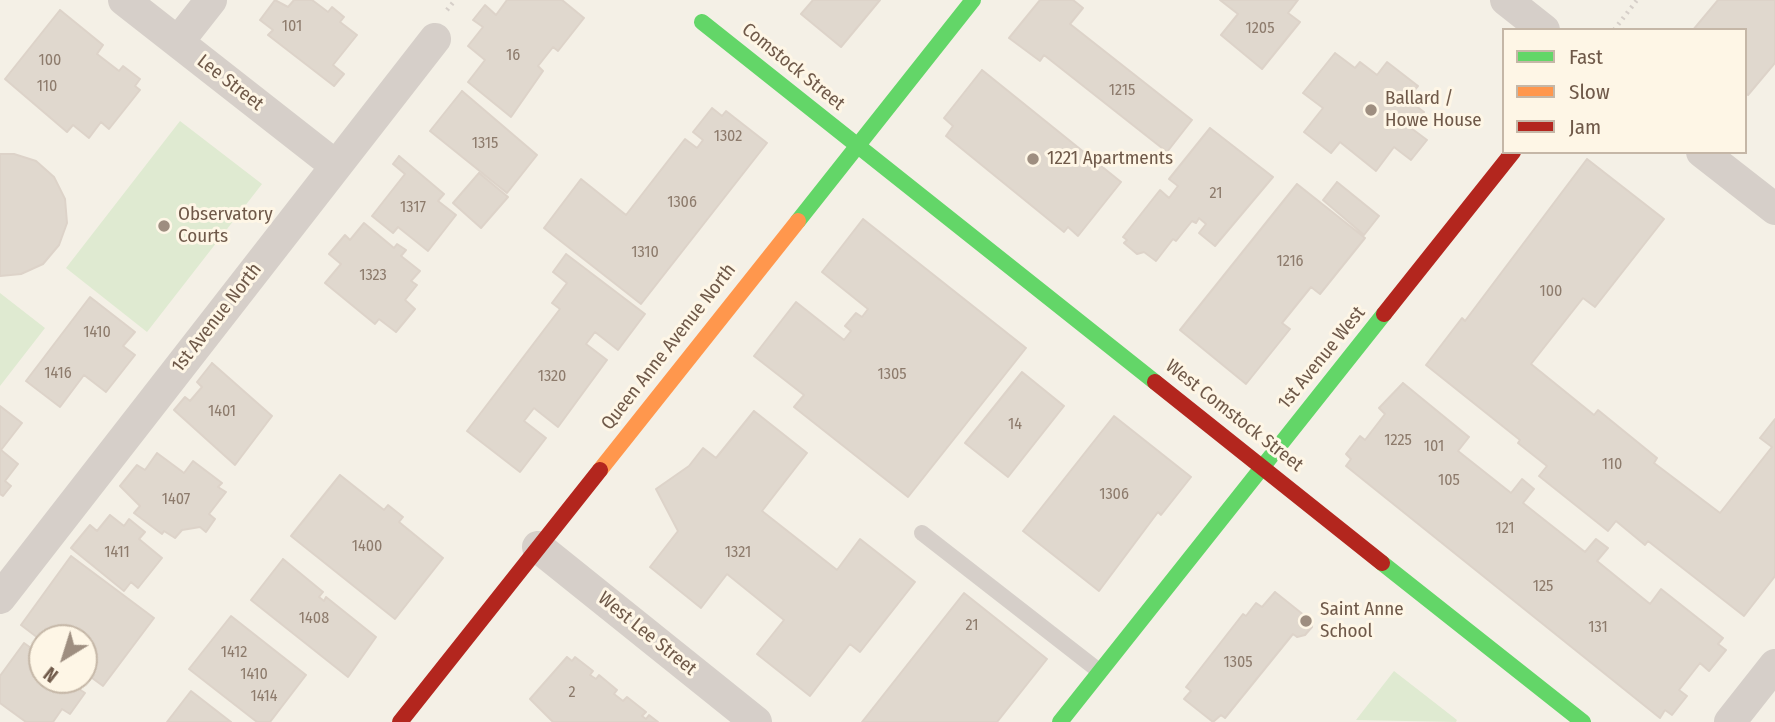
<!DOCTYPE html>
<html>
<head>
<meta charset="utf-8">
<style>
  body { margin:0 }
  #map { position:relative; width:1775px; height:722px; overflow:hidden; background:#f4f0e6; font-family:"Fira Sans Condensed",sans-serif }
  canvas { display:block }
  .legend { position:absolute; left:1502px; top:28px; width:245px; height:126px; box-sizing:border-box; background:#fef6e6; border:2px solid #c5b7a7; margin:0; padding:9px 12px; list-style:none; font-size:21px; color:#6f5949 }
  .legend li { display:flex; align-items:center; gap:14px; height:35px }
  .legend b { width:35px; border:2px solid #c5b7a7 }
  .north { position:absolute; left:28px; top:624px; width:70px; height:70px; box-sizing:border-box; background:#fef6e6; border:2px solid #c5b7a7; border-radius:50%; rotate:218deg; font-size:19px; font-weight:700; line-height:28px; text-align:center; color:#6f5949 }
  .north::after { content:''; display:block; margin:auto; width:24px; height:32px; background:#9e8e80; clip-path:polygon(50% 0,100% 100%,50% 72%,0 100%) }
</style>
</head>
<body>
<div id="map">
<canvas width="1775" height="722"></canvas>
<ul class="legend">
<li><b style="height:9px;background:#63d668"></b>Fast</li>
<li><b style="height:9px;background:#ff974d"></b>Slow</li>
<li><b style="height:9px;background:#b3261e"></b>Jam</li>
</ul>
<div class="north">N</div>
</div>
<script>
const g = document.querySelector('canvas').getContext('2d');
g.lineJoin = 'round';
function fill(path, color) {
  g.fillStyle = color;
  g.fill(path, 'evenodd');
}
function poly(rows) {
  const path = new Path2D();
  for (const r of rows) {
    path.moveTo(r[0], r[1]);
    for (let i = 2; i < r.length; i += 2) path.lineTo(r[i], r[i + 1]);
  }
  return path;
}
function stroke(path, color, width, dash) {
  g.strokeStyle = color;
  g.lineWidth = width;
  g.lineCap = dash ? 'butt' : 'round';
  g.setLineDash(dash || []);
  g.stroke(path);
}
function label(font, color, halo, rows, align = 'center') {
  g.font = font + ' "Fira Sans Condensed",sans-serif';
  g.lineWidth = 6;
  g.setLineDash([]);
  g.textBaseline = 'middle';
  g.strokeStyle = halo;
  g.fillStyle = color;
  for (const [text, x, y, turn = 0] of rows) {
    g.save();
    g.translate(x, y);
    g.rotate((+turn || 0) * Math.PI / 180);
    g.textAlign = isNaN(turn) ? turn : align;
    if (halo) g.strokeText(text, 0, 0);
    g.fillText(text, 0, 0);
    g.restore();
  }
}
const green = poly([
  [180,121,262,184,147,332,66,268],
  [0,293,45,328,0,386],
  [1394,671,1457,720,1456,722,1356,720]
]);
const building = poly([
  [275,0,288,7,294,0,312,0,328,12,332,7,344,17,340,22,357,35,333,65,344,74,334,86,268,35,273,30,260,20,275,0],
  [507,0,562,0,584,18,558,51,553,47,538,66,543,71,511,117,468,82,485,60,468,46,483,27,473,20,485,5,496,15,507,0],
  [813,0,880,0,841,47,801,14,813,0],
  [1040,0,1073,0,1083,8,1070,24,1192,120,1167,152,1044,55,1040,61,1009,38,1040,0],
  [1220,0,1298,0,1288,13,1300,22,1262,69,1221,35,1238,14,1220,0],
  [1718,0,1775,0,1775,63,1748,95,1745,93,1745,30,1693,30,1718,0],
  [60,10,103,45,97,54,119,71,123,66,140,79,135,86,140,90,109,129,101,122,89,138,73,125,67,132,5,79,60,10],
  [1335,53,1355,68,1360,62,1377,75,1387,62,1418,86,1407,99,1424,112,1411,128,1427,140,1411,160,1394,147,1376,171,1340,142,1331,153,1304,132,1323,108,1303,93,1335,53],
  [982,70,1121,182,1078,236,1068,227,1064,232,946,136,953,126,944,118,982,70],
  [462,91,537,155,507,193,430,131,462,91],
  [712,108,722,116,726,111,767,143,641,304,544,228,581,179,626,215,685,139,697,148,703,140,693,132,712,108],
  [1210,128,1273,177,1215,246,1199,233,1206,224,1199,218,1196,223,1192,221,1176,241,1173,239,1156,261,1144,252,1137,254,1124,243,1127,240,1123,237,1160,190,1169,198,1178,186,1169,179,1210,128],
  [0,154,14,154,36,161,54,177,65,199,67,223,59,245,43,264,21,274,0,276,0,154],
  [399,156,444,194,438,201,456,215,428,251,398,227,393,233,372,216,405,174,393,164,399,156],
  [1587,159,1664,219,1595,307,1583,298,1531,364,1594,415,1598,410,1657,458,1654,463,1720,513,1772,447,1760,438,1775,419,1775,576,1744,616,1648,541,1645,545,1616,521,1608,531,1539,476,1547,466,1518,443,1520,440,1426,365,1462,318,1465,321,1587,159],
  [479,173,508,197,481,228,453,203,479,173],
  [1337,182,1379,216,1364,235,1323,200,1337,182],
  [1297,184,1365,238,1320,294,1311,287,1282,323,1290,329,1246,384,1180,330,1297,184],
  [863,219,1026,348,908,497,794,407,804,395,754,356,796,302,844,340,851,331,845,326,856,313,862,317,868,309,822,272,863,219],
  [364,223,394,248,397,244,406,250,401,256,420,271,411,281,417,285,405,300,415,309,396,332,379,319,375,324,325,283,341,264,329,254,345,235,350,240,364,223],
  [566,254,645,314,618,350,595,332,586,344,607,360,558,427,534,408,524,421,546,438,520,472,467,431,560,309,552,303,567,283,553,272,566,254],
  [90,297,135,332,123,346,135,355,106,392,84,375,60,407,26,381,90,297],
  [212,363,272,416,235,465,174,410,185,397,190,401,202,387,197,382,212,363],
  [1022,372,1064,406,1008,477,965,443,1022,372],
  [1403,383,1469,437,1458,451,1511,493,1522,479,1534,489,1523,503,1585,552,1596,539,1608,548,1597,561,1650,604,1661,589,1723,638,1718,644,1726,650,1709,671,1700,663,1679,690,1687,696,1672,715,1665,710,1660,718,1346,466,1351,459,1346,454,1360,436,1365,440,1385,414,1379,408,1403,383],
  [0,406,22,423,1,450,18,464,5,481,11,486,3,496,0,494,0,406],
  [754,411,807,453,762,511,837,570,860,539,915,582,860,652,850,644,810,696,757,654,784,620,727,574,701,608,650,567,678,531,656,489,689,466,703,448,716,458,754,411],
  [1114,416,1191,477,1161,515,1158,512,1099,591,1023,531,1114,416],
  [157,453,184,473,193,461,222,483,218,487,226,492,209,514,215,519,206,532,200,527,182,530,175,538,164,531,162,534,134,513,140,506,120,486,137,465,145,470,157,453],
  [340,475,384,510,388,505,403,517,399,522,443,558,395,619,291,536,340,475],
  [110,515,124,526,129,519,145,532,139,539,162,558,138,588,131,582,124,591,71,548,90,525,97,531,110,515],
  [71,556,154,618,103,686,84,672,84,638,42,638,42,641,21,625,71,556],
  [283,559,323,592,319,597,324,601,326,597,376,637,348,677,251,600,283,559],
  [1275,592,1310,620,1312,627,1305,635,1297,637,1293,634,1225,718,1221,715,1213,722,1184,699,1191,691,1186,687,1243,614,1246,616,1256,603,1262,607,1275,592],
  [964,593,1047,659,997,722,862,722,964,593],
  [231,616,306,675,270,722,257,722,189,669,231,616],
  [24,643,42,656,42,680,75,680,82,685,79,689,85,693,70,714,62,709,53,722,26,722,0,703,0,676,24,643],
  [567,657,572,661,575,657,593,671,590,675,596,679,599,675,617,690,614,694,623,701,627,697,646,712,642,716,646,719,649,715,658,722,553,722,530,699,567,657],
  [191,691,231,722,167,722,191,691]
]);
const path = poly([
  [447,10,455,0],
  [1614,30,1637,0]
]);
const lane = poly([
  [922,533,1099,671]
]);
const street = poly([
  [124,0,336,166],
  [1506,0,1544,30],
  [178,42,211,0],
  [1702,152,1775,209],
  [538,547,756,722],
  [0,598,435,39],
  [1730,722,1775,665]
]);
const fast = poly([
  [702,22,1155,382],
  [798,221,973,0],
  [1382,563,1583,722],
  [1060,722,1384,314]
]);
const slow = poly([
  [600,470,798,221]
]);
const jam = poly([
  [1384,314,1513,152],
  [1155,382,1382,563],
  [400,722,600,470]
]);
const markers = [
  [1371,110,7,"#9e8e80"],
  [1033,159,7,"#9e8e80"],
  [164,226,7,"#9e8e80"],
  [1306,621,7,"#9e8e80"]
];
const numberNames = [
  ["101",292,27],
  ["1205",1260,29],
  ["16",513,56],
  ["100",50,61],
  ["110",47,87],
  ["1215",1122,91],
  ["1302",728,137],
  ["1315",485,144],
  ["21",1216,194],
  ["1306",682,203],
  ["1317",413,208],
  ["1310",645,253],
  ["1216",1290,262],
  ["1323",373,276],
  ["100",1551,292],
  ["1410",97,333],
  ["1416",58,374],
  ["1305",892,375],
  ["1320",552,377],
  ["1401",222,412],
  ["14",1015,425],
  ["1225",1398,441],
  ["101",1434,447],
  ["110",1612,465],
  ["105",1449,481],
  ["1306",1114,495],
  ["1407",176,500],
  ["121",1505,529],
  ["1400",367,547],
  ["1411",117,553],
  ["1321",738,553],
  ["125",1543,587],
  ["1408",314,619],
  ["21",972,626],
  ["131",1598,628],
  ["1412",234,653],
  ["1305",1238,663],
  ["1410",254,675],
  ["2",572,693],
  ["1414",264,697]
];
const streetNames = [
  ["Comstock Street",793,67,39],
  ["Lee Street",230,83,38],
  ["1st Avenue North",217,318,-52],
  ["Queen Anne Avenue North",669,347,-52],
  ["1st Avenue West",1322,358,-51],
  ["West Comstock Street",1234,416,38],
  ["West Lee Street",647,634,39]
];
const poiNames = [
  ["Ballard /",1385,99],
  ["Howe House",1385,121],
  ["1221 Apartments",1047,159],
  ["Observatory",178,215],
  ["Courts",178,237],
  ["Saint Anne",1320,610],
  ["School",1320,632]
];
fill(green, '#dfead1');
fill(building, '#e0d8ce');
stroke(building, '#ddd3c9', 2);
stroke(path, '#d6cfc9', 4.5, [2, 5]);
stroke(lane, '#d6cfc9', 16);
stroke(street, '#d6cfc9', 32);
stroke(fast, '#63d668', 16);
stroke(slow, '#ff974d', 16);
stroke(jam, '#b3261e', 16);
for (const [x, y, r, color] of markers) {
  const dot = new Path2D();
  dot.arc(x, y, r, 0, 2 * Math.PI);
  g.fillStyle = color;
  g.fill(dot);
  stroke(dot, '#fef6e6', 2.5);
}
label('16px', '#8d7b6c', null, numberNames);
label('19px', '#6f5949', '#fef6e6', streetNames);
label('19px', '#6f5949', '#fef6e6', poiNames, 'left');
</script>
</body>
</html>
